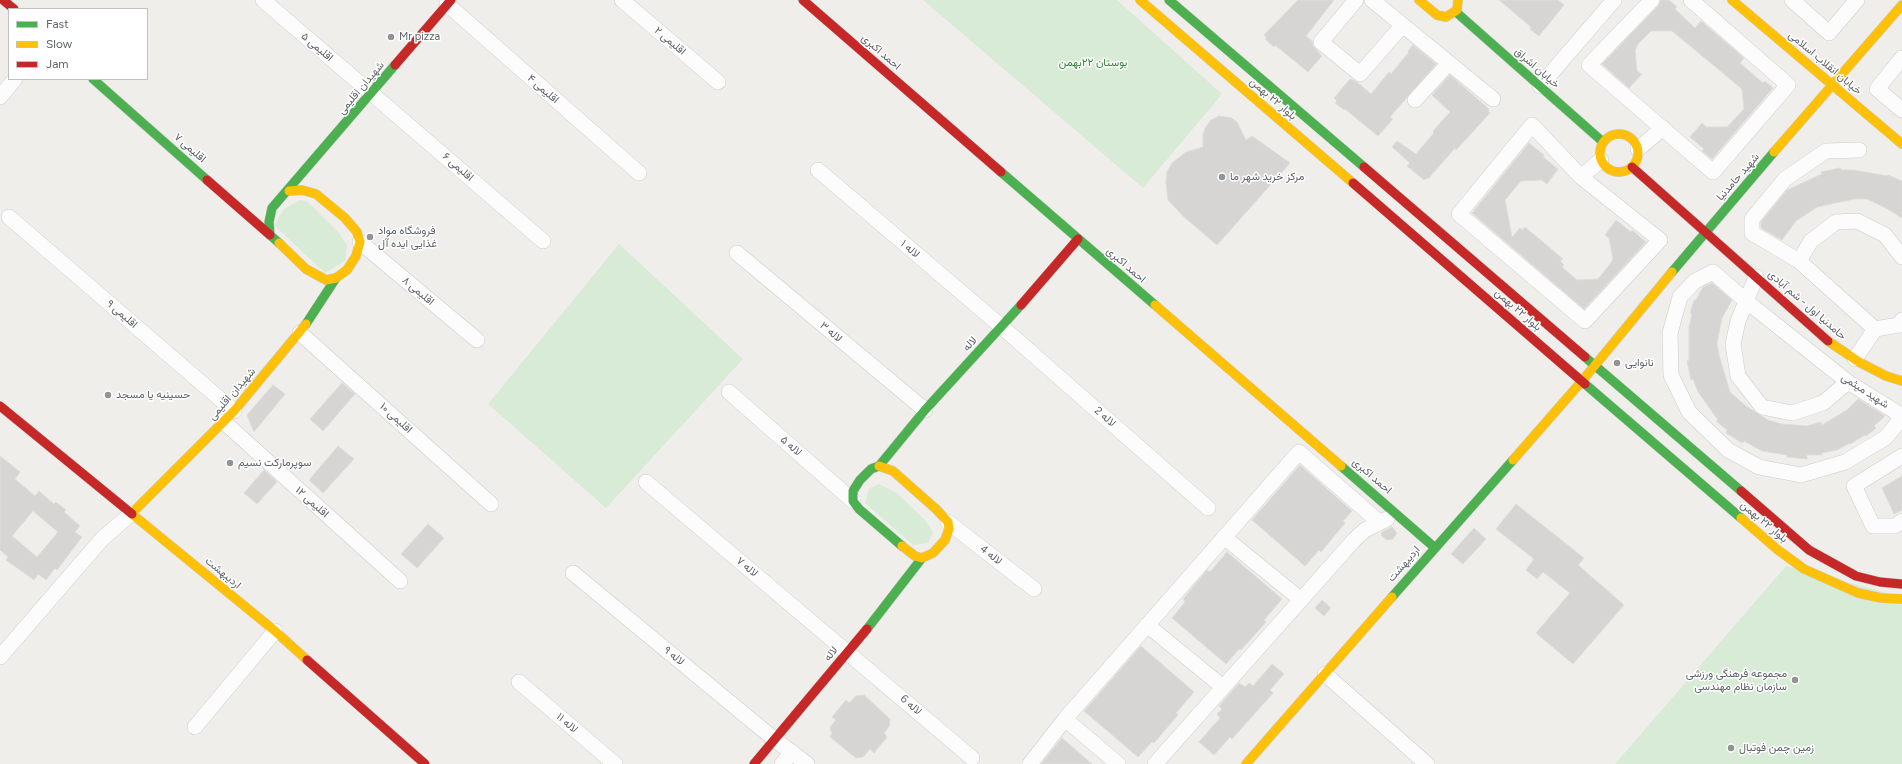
<!DOCTYPE html>
<html>
<head>
<meta charset="utf-8">
<style>
  body { margin:0 }
  #map { position:relative; width:1902px; height:764px; overflow:hidden; background:#efeeea; font-family:Figtree,sans-serif }
  canvas { display:block }
  .legend { position:absolute; left:8px; top:8px; width:140px; height:72px; box-sizing:border-box; background:#fff; border:1px solid #bfc1c3; margin:0; padding:5px 7px; list-style:none; font-size:12px; color:#5f6368 }
  .legend li { display:flex; align-items:center; gap:8px; height:20px }
  .legend b { width:20px; border:1px solid #bfc1c3 }
</style>
</head>
<body>
<div id="map">
<canvas width="1902" height="764"></canvas>
<ul class="legend">
<li><b style="height:5px;background:#4caf50"></b>Fast</li>
<li><b style="height:5px;background:#ffc107"></b>Slow</li>
<li><b style="height:5px;background:#c62828"></b>Jam</li>
</ul>
</div>
<script>
const g = document.querySelector('canvas').getContext('2d');
g.lineJoin = 'round';
function fill(path, color) {
  g.fillStyle = color;
  g.fill(path, 'evenodd');
}
function poly(rows) {
  const path = new Path2D();
  for (const r of rows) {
    if (r.length === 3) {
      path.moveTo(r[0] + r[2], r[1]);
      path.arc(r[0], r[1], r[2], 0, 2 * Math.PI);
      continue;
    }
    path.moveTo(r[0], r[1]);
    for (let i = 2; i < r.length; i += 2) path.lineTo(r[i], r[i + 1]);
  }
  return path;
}
function stroke(path, color, width, dash) {
  g.strokeStyle = color;
  g.lineWidth = width;
  g.lineCap = dash ? 'butt' : 'round';
  g.setLineDash(dash || []);
  g.stroke(path);
}
function label(font, color, halo, rows, align = 'center') {
  g.font = font + ' Figtree,Vazirmatn,sans-serif';
  g.lineWidth = 3;
  g.setLineDash([]);
  g.textBaseline = 'middle';
  g.strokeStyle = halo;
  g.fillStyle = color;
  for (const [text, x, y, turn = 0] of rows) {
    g.save();
    g.translate(x, y);
    g.rotate((+turn || 0) * Math.PI / 180);
    g.textAlign = isNaN(turn) ? turn : align;
    if (halo) g.strokeText(text, 0, 0);
    g.fillText(text, 0, 0);
    g.restore();
  }
}
const green = poly([
  [923,0,1117,0,1222,94,1143,188],
  [300,200,306,201,314,208,338,232,347,245,345,261,325,273,274,225,284,209],
  [619,244,743,359,606,508,488,404],
  [879,484,897,493,925,520,933,532,928,543,913,545,865,503,869,489],
  [1786,566,1902,597,1902,764,1615,764]
]);
const building = poly([
  [1298,0,1334,0,1306,36,1312,41,1313,46,1322,56,1308,72,1275,45,1274,47,1265,39,1267,37,1264,35,1298,0],
  [1499,0,1558,0,1564,5,1539,36,1530,29,1531,27,1499,0],
  [1661,0,1669,0,1677,7,1675,9,1695,28,1701,21,1744,58,1740,63,1763,83,1765,81,1773,88,1712,159,1702,151,1704,149,1690,137,1702,123,1706,127,1727,127,1744,109,1742,89,1724,74,1672,31,1651,31,1638,44,1635,50,1637,71,1642,74,1629,88,1602,64,1658,6,1661,0],
  [1413,45,1436,64,1390,117,1393,119,1378,136,1345,109,1344,110,1335,103,1337,101,1334,98,1350,79,1357,82,1371,94,1389,72,1391,74,1409,52,1408,51,1413,45],
  [1450,75,1489,109,1488,111,1490,113,1456,150,1455,148,1428,179,1427,178,1424,180,1407,166,1410,163,1392,147,1397,141,1416,154,1434,133,1433,131,1450,112,1432,95,1450,75],
  [1219,116,1232,118,1237,122,1246,140,1252,136,1290,163,1217,245,1184,217,1168,200,1166,182,1167,172,1172,163,1186,152,1203,147,1203,135,1205,128,1211,120,1219,116],
  [1529,143,1544,155,1543,157,1558,169,1547,184,1542,180,1521,181,1505,200,1512,237,1520,228,1523,230,1525,227,1563,259,1560,261,1564,265,1562,267,1577,280,1598,279,1610,264,1613,259,1609,238,1605,235,1616,220,1631,232,1632,230,1646,242,1584,309,1472,213,1529,143],
  [1840,168,1841,170,1854,170,1887,176,1888,175,1902,181,1902,218,1886,208,1867,199,1854,199,1817,207,1796,221,1782,240,1761,228,1761,222,1787,190,1822,174,1821,172,1840,168],
  [1712,283,1732,300,1722,318,1717,343,1719,355,1730,392,1746,406,1768,420,1782,424,1807,426,1821,422,1822,425,1847,410,1858,399,1885,416,1874,426,1876,428,1866,436,1865,435,1850,444,1850,443,1837,450,1822,453,1822,455,1807,455,1807,459,1787,457,1787,455,1762,451,1744,441,1742,443,1726,433,1727,430,1716,421,1718,420,1698,392,1693,379,1691,380,1687,361,1689,360,1689,327,1692,314,1690,313,1694,300,1696,300,1703,287,1712,283],
  [342,383,355,394,323,431,310,419,342,383],
  [273,385,285,394,254,432,247,415,273,385],
  [338,446,354,459,323,493,309,480,338,446],
  [0,456,20,472,15,479,35,496,39,491,54,504,56,502,66,510,64,512,80,526,75,532,82,537,57,570,55,568,46,580,38,574,34,580,6,560,8,557,0,550,0,456],
  [33,511,58,532,37,557,12,536,33,511],
  [1300,465,1352,511,1343,521,1345,523,1321,552,1319,550,1305,566,1252,520,1300,465],
  [264,470,277,482,257,504,244,493,264,470],
  [1902,476,1902,510,1894,514,1882,488,1902,476],
  [1516,504,1584,558,1578,565,1624,605,1573,664,1536,633,1570,593,1543,572,1537,579,1526,570,1534,559,1496,529,1516,504],
  [428,524,444,538,417,568,401,554,428,524],
  [1392,527,1397,533,1393,539,1387,540,1381,535,1382,532,1392,527],
  [1474,528,1486,539,1463,564,1451,554,1474,528],
  [1227,552,1282,599,1264,620,1266,622,1241,650,1239,649,1226,664,1172,618,1185,602,1183,599,1207,570,1210,572,1227,552],
  [1322,600,1331,608,1324,616,1315,608,1322,600],
  [1141,646,1194,692,1176,713,1178,715,1154,743,1152,742,1138,757,1084,711,1141,646],
  [1272,664,1284,674,1270,690,1273,693,1232,739,1230,737,1214,755,1199,742,1220,718,1217,714,1222,709,1219,706,1239,683,1245,687,1249,683,1253,686,1272,664],
  [864,695,890,719,889,727,884,733,887,737,874,753,870,749,863,757,856,758,830,737,832,734,830,727,836,720,832,717,846,700,849,703,856,696,864,695],
  [1062,738,1092,764,1041,764,1062,738]
]);
const street = poly([
  [263,0,543,241],
  [622,0,718,82],
  [1356,0,1321,42,1360,74,1402,26],
  [1372,0,1493,99],
  [1652,0,1589,65,1713,172,1788,85,1691,0],
  [1792,0,1829,33,1857,0],
  [447,4,639,173],
  [1902,58,1877,89,1902,110],
  [1540,86,1614,0],
  [0,97,15,79],
  [1415,100,1449,63],
  [1638,149,1663,128],
  [818,170,1002,327,1208,508],
  [1581,177,1660,240,1585,321,1459,214,1532,125,1581,177,1601,160],
  [9,217,234,411],
  [360,242,477,340],
  [737,253,925,410],
  [1799,261,1811,241,1836,222,1857,221,1885,235,1902,257],
  [1713,272,1746,301,1848,382,1899,414,1897,424,1885,438,1845,462,1801,475,1759,467,1728,450,1689,412,1671,375,1670,333,1680,297,1695,281,1713,272],
  [1756,277,1738,321,1733,344,1738,376,1762,407,1792,413,1823,403,1848,382],
  [1875,329,1899,325,1902,320],
  [300,333,491,504],
  [1855,359,1875,329,1799,261,1752,233,1752,219,1785,179,1826,151,1859,150],
  [729,392,853,501],
  [224,422,400,581],
  [1902,456,1854,486,1873,526,1895,526,1902,521],
  [646,482,972,758],
  [948,522,1034,589],
  [1224,537,1300,599],
  [573,573,774,739,807,764],
  [1147,625,1223,687],
  [0,657,102,539,132,513],
  [1325,674,1427,764],
  [519,682,615,764],
  [1065,719,1118,764],
  [195,727,275,631],
  [782,764,792,752],
  [1030,764,1065,719,1299,452,1379,522],
  [1155,764,1355,539,1365,530,1387,519]
]);
const fast = poly([
  [1169,0,1364,167],
  [1456,12,1603,142],
  [93,79,207,180],
  [1001,172,1155,305],
  [279,243,270,235,269,222,272,208,395,65],
  [1672,272,1774,152],
  [306,324,336,278],
  [1585,357,1741,491],
  [1585,384,1741,518],
  [879,466,925,410,1021,305],
  [879,466,871,469,860,480,853,491,853,501,859,509,902,546],
  [1341,466,1434,547],
  [1392,597,1513,460],
  [867,629,922,558]
]);
const slow = poly([
  [1140,0,1353,183],
  [1419,0,1437,15,1446,17,1457,10,1458,0],
  [1732,0,1902,144],
  [1619,153,19],
  [1774,152,1902,5],
  [279,243,306,269,326,280,336,278,347,270,356,256,360,242,357,232,345,218,316,194,302,190,289,191],
  [1155,305,1341,466],
  [1828,341,1859,362,1886,376,1902,381],
  [1513,460,1582,381,1672,272],
  [879,466,893,471,936,509,948,522,949,529,945,540,933,553,922,558,915,556,902,546],
  [132,513,234,411,306,324],
  [132,514,275,631,307,660],
  [1741,518,1778,550,1804,569,1858,593,1881,598,1902,599],
  [1246,764,1392,597]
]);
const jam = poly([
  [3,0,14,9],
  [803,0,1001,172],
  [395,65,451,0],
  [1364,167,1585,357],
  [1632,167,1828,341],
  [207,180,270,235],
  [1353,183,1585,384],
  [1021,305,1078,239],
  [0,406,132,514],
  [1741,491,1809,550,1856,576,1880,582,1901,584],
  [307,660,425,764],
  [754,764,867,629]
]);
const markers = [
  [391,37,4,"#919496"],
  [1222,177,4,"#919496"],
  [370,237,4,"#919496"],
  [1617,363,4,"#919496"],
  [108,395,4,"#919496"],
  [230,463,4,"#919496"],
  [1795,680,4,"#919496"],
  [1731,748,4,"#919496"]
];
const poiNames = [
  ["Mr pizza",399,37],
  ["مرکز خرید شهر ما",1230,177],
  ["فروشگاه مواد",378,231],
  ["غذایی ایده آل",378,244],
  ["نانوایی",1625,363],
  ["حسینیه یا مسجد",116,395],
  ["سوپرمارکت نسیم",238,463],
  ["مجموعه فرهنگی ورزشی",1787,674,"right"],
  ["سازمان نظام مهندسی",1787,687,"right"],
  ["زمین چمن فوتبال",1739,748]
];
const streetNames = [
  ["اقلیمی ۲",670,41,40],
  ["اقلیمی ۵",317,47,40],
  ["احمد اکبری",881,52,41],
  ["خیابان انقلاب اسلامی",1825,63,40],
  ["خیابان اشراق",1537,68,41],
  ["شهیدان اقلیمی",361,88,-50],
  ["اقلیمی ۴",543,89,41],
  ["بلوار ۲۲ بهمن",1273,99,41],
  ["اقلیمی ۷",190,148,41],
  ["اقلیمی ۶",458,167,41],
  ["شهید حامدنیا",1738,177,-49],
  ["لاله ۱",910,249,40],
  ["احمد اکبری",1126,265,41],
  ["اقلیمی ۸",418,291,40],
  ["حامدنیا اول - شم آبادی",1807,305,41],
  ["بلوار ۲۲ بهمن",1518,310,41],
  ["اقلیمی ۹",122,314,41],
  ["لاله ۳",831,332,40],
  ["لاله",970,344,-47],
  ["شهید میثمی",1865,391,33],
  ["شهیدان اقلیمی",232,394,-49],
  ["لاله 2",1105,417,41],
  ["اقلیمی ۱۰",396,418,42],
  ["لاله ۵",791,446,41],
  ["احمد اکبری",1372,476,41],
  ["اقلیمی ۱۲",312,502,42],
  ["بلوار ۲۲ بهمن",1764,522,40],
  ["لاله 4",991,555,38],
  ["اردیبهشت",1404,564,-49],
  ["لاله ۷",747,567,40],
  ["اردیبهشت",223,573,40],
  ["لاله",831,654,-50],
  ["لاله ۹",674,656,40],
  ["لاله 6",911,705,41],
  ["لاله ۱۱",567,723,41]
];
const parkNames = [
  ["بوستان ۲۲بهمن",1093,63]
];
fill(green, '#d8ebd6');
fill(building, '#d6d5d3');
stroke(building, '#deddd9', 1);
stroke(street, '#cbcccc', 16);
stroke(fast, '#cacacb', 10);
stroke(slow, '#cacacb', 10);
stroke(jam, '#cacacb', 10);
stroke(street, '#fdfcfc', 15);
stroke(fast, '#4caf50', 9);
stroke(slow, '#ffc107', 9);
stroke(jam, '#c62828', 9);
for (const [x, y, r, color] of markers) {
  const dot = new Path2D();
  dot.arc(x, y, r, 0, 2 * Math.PI);
  g.fillStyle = color;
  g.fill(dot);
  stroke(dot, '#fff', 1.5);
}
label('11px', '#5f6368', '#fff', poiNames, 'left');
label('11px', '#5f6368', '#fff', streetNames);
label('11px', '#348238', '#fff', parkNames);
</script>
</body>
</html>
